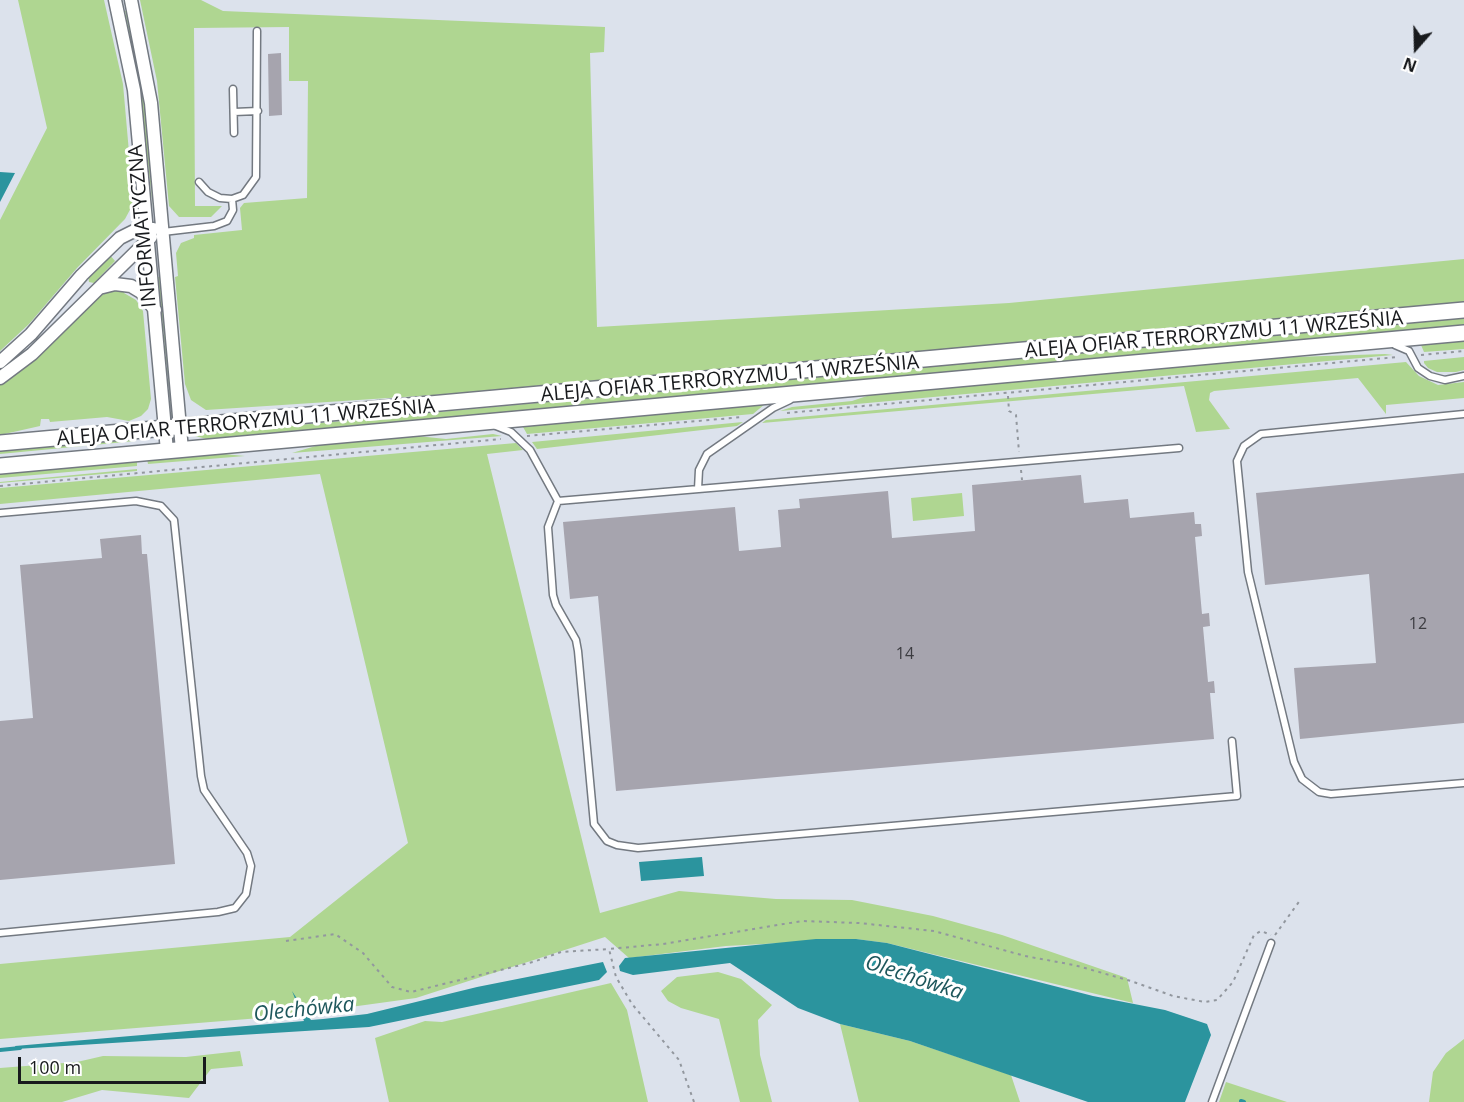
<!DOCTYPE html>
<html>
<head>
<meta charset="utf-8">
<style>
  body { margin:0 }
  #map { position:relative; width:1464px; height:1102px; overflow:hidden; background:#dce2ec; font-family:"Open Sans",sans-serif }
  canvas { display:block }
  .north { position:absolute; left:1386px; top:18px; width:60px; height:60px; -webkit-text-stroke:4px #fff; paint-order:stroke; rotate:200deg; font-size:16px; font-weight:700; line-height:24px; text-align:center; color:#181a1d }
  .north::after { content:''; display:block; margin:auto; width:21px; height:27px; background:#181a1d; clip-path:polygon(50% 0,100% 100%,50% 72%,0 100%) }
  .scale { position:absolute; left:18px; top:1057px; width:188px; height:27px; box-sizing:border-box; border:3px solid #181a1d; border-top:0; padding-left:8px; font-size:18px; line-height:21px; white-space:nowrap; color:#181a1d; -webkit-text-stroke:4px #fff; paint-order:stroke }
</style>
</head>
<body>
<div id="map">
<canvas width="1464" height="1102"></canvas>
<div class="north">N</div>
<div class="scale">100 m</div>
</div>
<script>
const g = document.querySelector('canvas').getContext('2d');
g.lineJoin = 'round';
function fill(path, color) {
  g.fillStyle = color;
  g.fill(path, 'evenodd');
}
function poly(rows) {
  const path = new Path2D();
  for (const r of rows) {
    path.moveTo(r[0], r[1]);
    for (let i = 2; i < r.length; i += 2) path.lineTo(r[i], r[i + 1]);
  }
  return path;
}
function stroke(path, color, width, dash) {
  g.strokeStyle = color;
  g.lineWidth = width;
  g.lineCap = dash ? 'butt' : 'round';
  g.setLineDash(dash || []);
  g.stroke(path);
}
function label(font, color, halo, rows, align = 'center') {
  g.font = font + ' "Open Sans",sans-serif';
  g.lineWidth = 6;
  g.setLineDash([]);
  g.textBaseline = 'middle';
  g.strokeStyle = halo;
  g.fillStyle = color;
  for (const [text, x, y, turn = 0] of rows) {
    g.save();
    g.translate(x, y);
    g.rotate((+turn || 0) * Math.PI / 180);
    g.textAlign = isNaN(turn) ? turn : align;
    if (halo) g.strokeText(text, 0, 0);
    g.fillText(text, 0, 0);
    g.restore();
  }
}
const green = poly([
  [18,0,104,0,123,84,133,198,132,206,125,219,77,268,29,324,0,351,0,220,47,128],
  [140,0,201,0,223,11,605,27,604,52,590,53,597,327,1009,303,1464,259,1464,302,434,395,206,410,191,400,185,384,175,277,178,276,176,253,181,243,194,238,194,235,242,230,240,208,244,203,307,198,308,81,289,81,289,27,194,28,195,206,222,206,211,217,179,217,169,206,157,81],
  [125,11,128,11,145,99,153,209,139,82],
  [109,254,115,261,94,283,89,282,88,275],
  [158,277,161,277,174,416,172,418],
  [112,290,124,290,124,293,136,300,143,311,151,399,148,409,141,416,129,421,107,417,50,422,49,419,41,419,40,426,0,435,0,382,40,354,100,296],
  [1464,317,1464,326,211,440,191,435],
  [1464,341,1464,349,1424,352,1421,345],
  [1385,354,1393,355,780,411,792,407,852,401,873,394,1295,357],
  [1464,357,1464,370,1456,372,1437,372,1428,368,1424,363,1424,361],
  [1406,362,1419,376,1438,385,1464,382,1464,398,1386,405,1386,414,1358,378,1214,391,1210,393,1209,400,1230,429,1196,432,1184,386,762,423,766,420],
  [765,404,753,414,527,434,523,427],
  [743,422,737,426,537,449,532,442],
  [493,434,502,436,292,453,319,445,417,436,446,439],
  [135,438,135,441,0,454,0,450],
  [516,443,523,450,487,454,600,913,679,891,776,899,852,900,933,916,1002,935,1127,978,1133,1003,887,943,856,939,726,946,629,958,605,937,416,998,285,1016,0,1039,0,964,290,937,408,843,320,474,0,504,0,488],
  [213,453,245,456,148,464,147,459],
  [137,462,137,466,0,478,0,474],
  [137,469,137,471,0,483,0,482],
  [962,493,964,516,913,521,911,498],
  [718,972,741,979,772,1005,758,1020,760,1055,772,1102,740,1102,719,1019,681,1008,668,1001,661,991,677,977],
  [611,983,627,1010,648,1102,389,1102,375,1038,425,1021,442,1022],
  [840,1024,910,1041,1011,1075,1020,1102,859,1102],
  [1464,1039,1464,1102,1429,1102,1433,1072,1446,1053],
  [240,1051,243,1066,211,1069,189,1098,102,1090,62,1102,0,1102,0,1068,77,1062,103,1056,186,1057],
  [1226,1082,1287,1102,1219,1102]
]);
const water = poly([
  [0,172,15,173,0,202],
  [702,857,704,876,641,881,639,862],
  [816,939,856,939,887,943,1093,996,1165,1010,1207,1024,1211,1035,1185,1102,1088,1102,910,1041,840,1024,798,1008,730,963,633,975,620,971,619,966,625,958],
  [603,962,607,972,599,980,369,1027,16,1049,15,1046,304,1021,292,991,311,1020,323,1019,367,1014,477,987]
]);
const stream = poly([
  [0,1050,20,1048],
  [1241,1101,1244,1102]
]);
const building = poly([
  [281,53,282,115,269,116,268,54],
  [1464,473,1464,723,1300,739,1294,668,1376,663,1369,574,1265,585,1256,493],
  [1081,475,1084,503,1128,499,1130,518,1194,512,1195,524,1201,524,1202,536,1195,537,1202,614,1209,613,1210,626,1203,627,1208,682,1214,681,1215,693,1210,693,1214,739,616,791,598,596,570,599,563,522,735,507,739,551,781,547,778,510,800,508,799,499,888,491,892,538,975,531,972,485],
  [141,535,142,554,147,554,175,864,0,880,0,721,33,718,20,565,102,558,100,539]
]);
const path = poly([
  [1421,355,1464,351],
  [1008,396,1009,411,1016,415,1019,452],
  [787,413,1397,357],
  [527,436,743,417],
  [1021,470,1022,480],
  [0,486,501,439],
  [1275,935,1301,899],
  [286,941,335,934,363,953,392,987,411,992,533,962,561,952,609,949],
  [694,1102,679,1060,632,1004,616,977,609,949,663,944,802,921,859,923,934,931,1025,956,1074,965,1131,981,1173,996,1205,1002,1217,1000,1233,982,1254,935,1261,931,1271,935]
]);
const service = poly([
  [233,89,234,133],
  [234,112,258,111],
  [199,182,208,192,220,198,232,199,243,195,256,177,257,31],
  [163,232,214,226,227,221,233,210,232,199],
  [1395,345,1409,351,1418,368,1430,376,1445,380,1464,376],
  [1464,414,1261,434,1244,446,1237,461,1248,572,1294,762,1302,779,1319,792,1331,794,1464,783],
  [496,426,511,432,530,450,558,501,548,527,553,595,556,605,576,640,578,651,594,824,607,841,617,845,638,848,1237,796,1232,741],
  [698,489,699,470,707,454,773,408,790,400],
  [558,501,1179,448],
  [0,513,136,501,161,506,174,520,201,776,204,790,247,853,251,866,246,894,235,908,218,912,0,933],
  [1212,1102,1271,943]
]);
const minor = poly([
  [115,0,134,90,167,451],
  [131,0,151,103,182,450],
  [99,288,115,284,131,286,141,292,155,310],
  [0,362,31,334,82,275,120,238,140,228,153,229],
  [0,378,32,354,151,237]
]);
const tertiary = poly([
  [0,443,1464,310],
  [0,466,1464,333]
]);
const numberNames = [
  ["12",1418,624],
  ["14",905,654]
];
const streetNames = [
  ["INFORMATYCZNA",143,226,-95],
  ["ALEJA OFIAR TERRORYZMU 11 WRZEŚNIA",1214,335,-5],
  ["ALEJA OFIAR TERRORYZMU 11 WRZEŚNIA",730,379,-5],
  ["ALEJA OFIAR TERRORYZMU 11 WRZEŚNIA",246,423,-5]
];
const waterNames = [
  ["Olechówka",914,978,18],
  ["Olechówka",304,1010,-6]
];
fill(green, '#afd691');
fill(water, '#2b949e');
stroke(stream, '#2b949e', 4);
fill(building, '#a6a4ae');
stroke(service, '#737981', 9);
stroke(minor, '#737981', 15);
stroke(tertiary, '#737981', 18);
stroke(path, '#92979e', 2, [3, 4.5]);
stroke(service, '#fff', 6);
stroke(minor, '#fff', 12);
stroke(tertiary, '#fff', 15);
label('16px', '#3c3c41', null, numberNames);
label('20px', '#181a1d', '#fff', streetNames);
label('italic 21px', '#1e575c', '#fff', waterNames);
</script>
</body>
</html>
